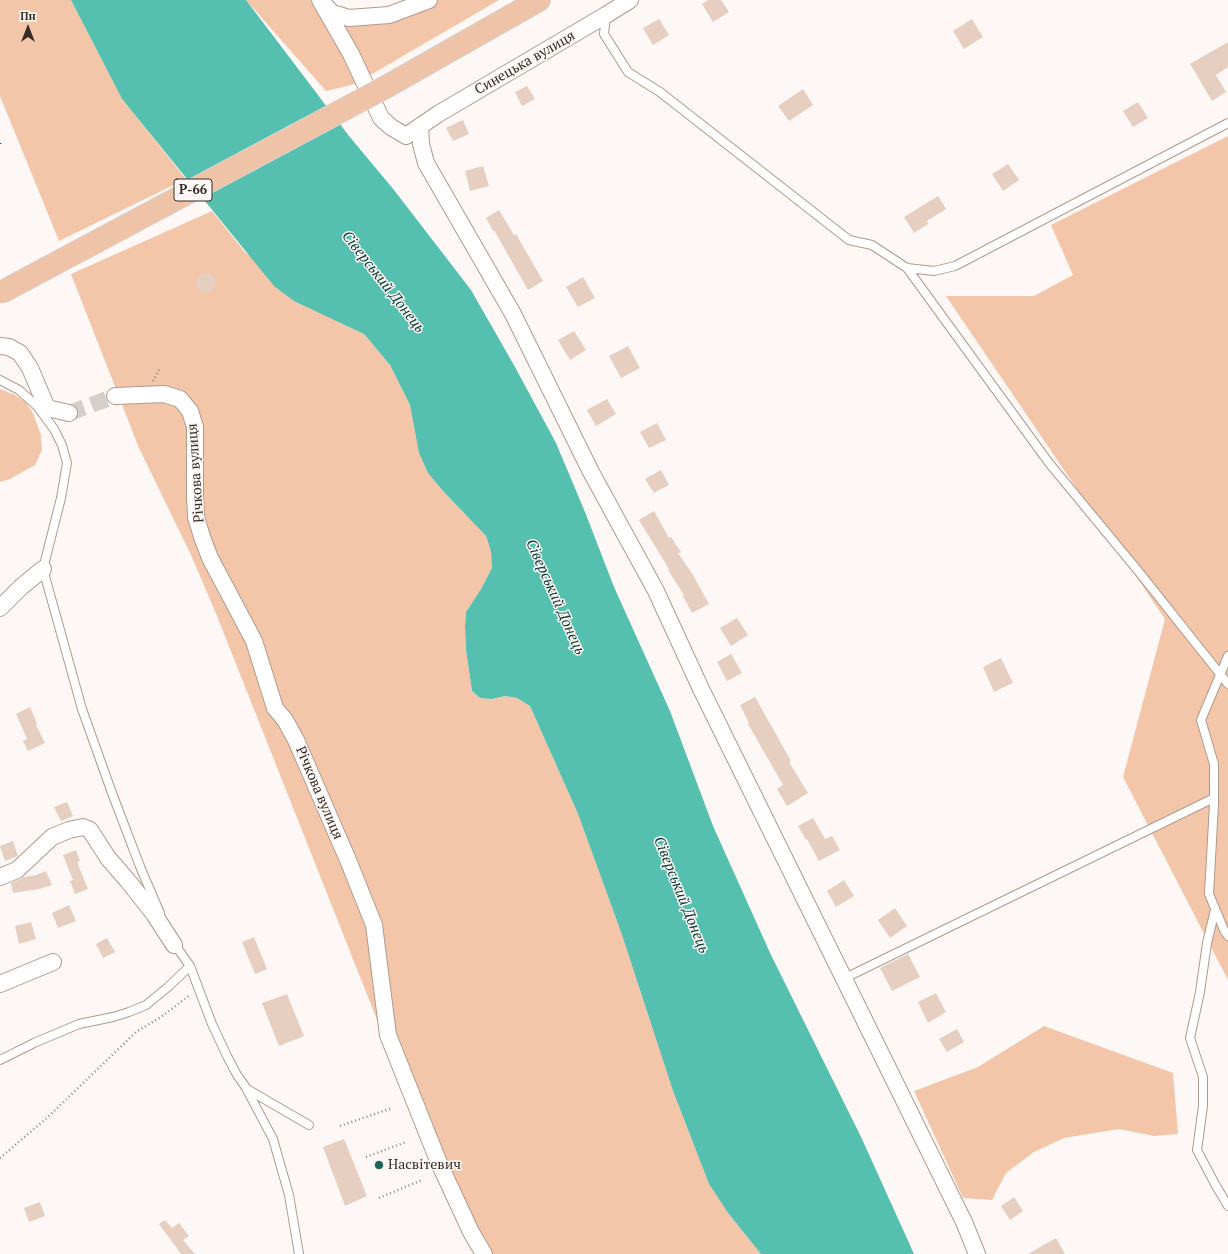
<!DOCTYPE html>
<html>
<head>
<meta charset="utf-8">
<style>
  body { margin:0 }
  #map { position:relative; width:1228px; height:1254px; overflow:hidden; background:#fdf8f5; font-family:"PT Serif",serif }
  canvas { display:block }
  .north { position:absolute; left:8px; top:8px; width:40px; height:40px; -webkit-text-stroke:3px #fdf8f5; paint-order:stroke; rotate:0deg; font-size:11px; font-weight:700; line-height:16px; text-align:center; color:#362d27 }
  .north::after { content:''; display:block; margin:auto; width:14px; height:18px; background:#362d27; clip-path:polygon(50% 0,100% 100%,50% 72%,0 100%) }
</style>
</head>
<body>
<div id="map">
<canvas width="1228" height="1254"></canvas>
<div class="north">Пн</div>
</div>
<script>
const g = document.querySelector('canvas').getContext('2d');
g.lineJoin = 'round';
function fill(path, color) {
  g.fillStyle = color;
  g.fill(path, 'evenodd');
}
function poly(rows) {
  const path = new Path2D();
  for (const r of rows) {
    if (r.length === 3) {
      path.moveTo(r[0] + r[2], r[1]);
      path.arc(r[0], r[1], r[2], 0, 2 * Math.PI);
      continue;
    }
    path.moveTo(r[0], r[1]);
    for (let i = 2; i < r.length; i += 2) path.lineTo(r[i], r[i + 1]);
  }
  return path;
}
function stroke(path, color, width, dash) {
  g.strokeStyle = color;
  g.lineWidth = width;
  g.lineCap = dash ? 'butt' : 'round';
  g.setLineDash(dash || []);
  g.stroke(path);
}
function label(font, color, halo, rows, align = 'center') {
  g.font = font + ' "PT Serif",serif';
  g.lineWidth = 3;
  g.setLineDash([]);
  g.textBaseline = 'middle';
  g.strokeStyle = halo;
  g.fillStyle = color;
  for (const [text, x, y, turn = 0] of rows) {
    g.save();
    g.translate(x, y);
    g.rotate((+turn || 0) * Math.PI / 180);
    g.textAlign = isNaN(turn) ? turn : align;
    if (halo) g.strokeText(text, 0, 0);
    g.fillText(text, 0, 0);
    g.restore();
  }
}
const green = poly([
  [0,0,71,0,122,99,186,179,59,241,0,96],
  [246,0,310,0,333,36,353,22,432,0,499,0,355,84,326,91],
  [1228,136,1228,980,1123,777,1165,619,946,296,1034,296,1073,275,1051,225],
  [212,211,245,252,337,321,364,334,390,365,410,405,419,453,428,473,443,491,486,536,491,552,492,568,481,589,466,612,465,626,466,650,472,691,480,698,492,699,505,696,517,698,530,706,578,814,621,932,673,1091,709,1184,728,1213,761,1254,478,1254,416,1118,217,616,191,555,139,448,71,274],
  [0,389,15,395,25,402,32,411,41,435,42,450,35,465,10,479,0,482],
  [1044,1026,1173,1073,1178,1134,1154,1136,1119,1129,1064,1138,1034,1152,1006,1173,992,1200,963,1198,914,1091,978,1067]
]);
const water = poly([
  [71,0,246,0,349,136,394,190,471,290,515,367,556,443,585,512,614,587,670,711,713,826,771,955,862,1139,914,1254,761,1254,728,1213,709,1184,673,1091,621,932,578,814,530,706,517,698,505,696,492,699,480,698,472,691,466,650,465,626,466,612,481,589,492,568,491,552,486,536,443,491,428,473,419,453,410,405,390,365,364,334,294,301,274,286,122,99]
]);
const building = poly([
  [708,0,721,0,729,12,713,22,702,4],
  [659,19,669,35,653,45,643,28],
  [972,19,983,37,964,49,953,31],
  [1228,42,1228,67,1216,75,1226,92,1212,101,1190,64],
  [527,86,535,99,522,106,515,92],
  [803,89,813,105,789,121,778,106],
  [1138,102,1148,118,1133,127,1123,111],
  [463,120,469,134,453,141,446,128],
  [1008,164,1019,180,1003,191,992,174],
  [483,166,489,186,470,191,465,171],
  [938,196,946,209,927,221,928,224,914,233,904,217],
  [499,210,514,235,516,234,543,281,528,290,494,230,493,231,486,218],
  [206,283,10],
  [583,277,595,298,578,307,566,287],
  [574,331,586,350,570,360,558,340],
  [628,346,640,368,621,378,609,356],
  [607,399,616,414,596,426,587,410],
  [657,423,666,440,649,448,640,432],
  [661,470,669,485,654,493,645,479],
  [654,511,669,538,671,537,681,552,678,553,693,575,709,604,692,613,683,596,684,595,668,570,669,569,639,520],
  [737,618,748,635,731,646,720,628],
  [731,654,742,673,727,681,717,662],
  [1001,658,1013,683,994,692,983,667],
  [755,697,791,761,789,762,808,793,787,806,777,789,783,785,748,724,749,723,740,705],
  [30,707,37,724,36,725,45,743,28,751,23,741,27,739,16,714],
  [67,802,73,816,61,821,54,807],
  [813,818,825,839,832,836,840,850,819,861,807,839,806,840,798,826],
  [13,841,18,856,5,861,0,846],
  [76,850,80,861,77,862,88,889,75,894,70,881,73,880,63,855],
  [46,871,52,885,39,889,13,893,11,883,24,877,36,875],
  [844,880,854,896,836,907,827,891],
  [69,905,76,921,58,928,52,913],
  [895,908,907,926,890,938,878,920],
  [31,922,36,939,19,944,15,926],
  [254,937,267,969,255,974,242,942],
  [107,938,115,952,103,958,96,944],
  [908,954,920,977,892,991,880,968],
  [936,993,946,1012,928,1023,918,1002],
  [287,994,304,1036,279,1046,262,1003],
  [957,1029,964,1042,947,1052,939,1039],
  [344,1139,367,1196,345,1206,323,1147],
  [1014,1197,1023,1211,1010,1220,1001,1206],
  [40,1202,45,1216,29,1222,24,1208],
  [165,1220,172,1228,179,1223,189,1236,183,1240,195,1254,181,1254,159,1224],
  [1056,1238,1065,1254,1028,1254]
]);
const streetTunnel = poly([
  [69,413,115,396]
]);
const path = poly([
  [153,381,160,368],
  [340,1126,392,1108],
  [366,1157,406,1142],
  [0,1158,48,1117,136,1032,161,1017,190,995],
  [379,1198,422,1180]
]);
const lane = poly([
  [606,15,604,34,628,72,660,92,849,240,872,245,907,268],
  [1228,123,955,266,934,271,907,268,1049,463,1139,572,1228,684],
  [0,380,19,390,37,406,54,429,62,445,67,463,61,498,43,569,82,709,112,793,141,869,160,913],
  [1228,656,1201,720,1214,764,1214,804,1209,894,1224,930,1228,936],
  [1215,910,1207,943,1200,992,1190,1038,1203,1077,1203,1106,1197,1150,1215,1184,1228,1206],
  [173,942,190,966,212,1024,227,1056,237,1075,247,1089,309,1125],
  [843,979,1214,798],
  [0,1060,34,1043,79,1024,113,1017,129,1012,146,1005,168,987,190,966],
  [247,1090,273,1139,289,1195,299,1254]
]);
const street = poly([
  [320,0,351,54,381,118,391,127,406,136,438,114,606,15,630,0],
  [324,4,332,13,349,18,389,15,429,0],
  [420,126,421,144,426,163,513,314,591,472,656,591,701,689,964,1222,977,1254],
  [0,346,9,347,20,353,30,368,47,408,69,413],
  [115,396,164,394,180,399,190,411,195,427,195,496,196,517,202,537,210,558,254,641,275,708,285,720,296,740,348,860,374,925,388,1035,439,1163,471,1232,484,1254],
  [0,608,21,587,43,569],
  [0,877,17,870,52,837,69,830,83,827,90,830,108,858,128,881,154,914,174,945],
  [0,984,53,962]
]);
const primary = poly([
  [384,88,539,0]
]);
const rail = poly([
  [0,143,0,144]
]);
const primaryBridge = poly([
  [2,292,384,88]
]);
const markers = [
  [379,1165,5,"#1c655b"]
];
const shields = [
  [193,190,38]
];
const shieldNames = [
  ["Р-66",193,190]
];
const streetNames = [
  ["Синецька вулиця",525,63,-30],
  ["Річкова вулиця",196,473,-94],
  ["Річкова вулиця",319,793,67]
];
const poiNames = [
  ["Насвітевич",388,1165]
];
const waterNames = [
  ["Сіверський Донець",383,282,52],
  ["Сіверський Донець",555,597,66],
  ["Сіверський Донець",681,895,68]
];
fill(green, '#f3c6aa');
fill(water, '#55c0b0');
fill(building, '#e6cec0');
stroke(streetTunnel, '#d5cfcc', 16, [16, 8]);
stroke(lane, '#b09a8c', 10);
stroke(street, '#b09a8c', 18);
stroke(primary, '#d7d5d4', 24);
stroke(path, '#928a86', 2.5, [1, 3]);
stroke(lane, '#fff', 8);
stroke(street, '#fff', 16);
stroke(primary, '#efc3a7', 22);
stroke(rail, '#5b534d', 3, [7, 7]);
stroke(primaryBridge, '#d7d5d4', 24, []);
stroke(primaryBridge, '#efc3a7', 22);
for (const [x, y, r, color] of markers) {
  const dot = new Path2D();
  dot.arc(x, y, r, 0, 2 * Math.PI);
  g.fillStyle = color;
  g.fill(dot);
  stroke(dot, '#fdf8f5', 1.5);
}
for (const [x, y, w] of shields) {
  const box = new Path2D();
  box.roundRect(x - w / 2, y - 11, w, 22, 3);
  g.fillStyle = '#fdf8f5';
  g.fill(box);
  stroke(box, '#362d27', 1);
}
label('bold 13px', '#362d27', null, shieldNames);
label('14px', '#362d27', '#fdf8f5', streetNames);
label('14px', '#362d27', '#fdf8f5', poiNames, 'left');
label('italic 15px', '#0e4039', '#fdf8f5', waterNames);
</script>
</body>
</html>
